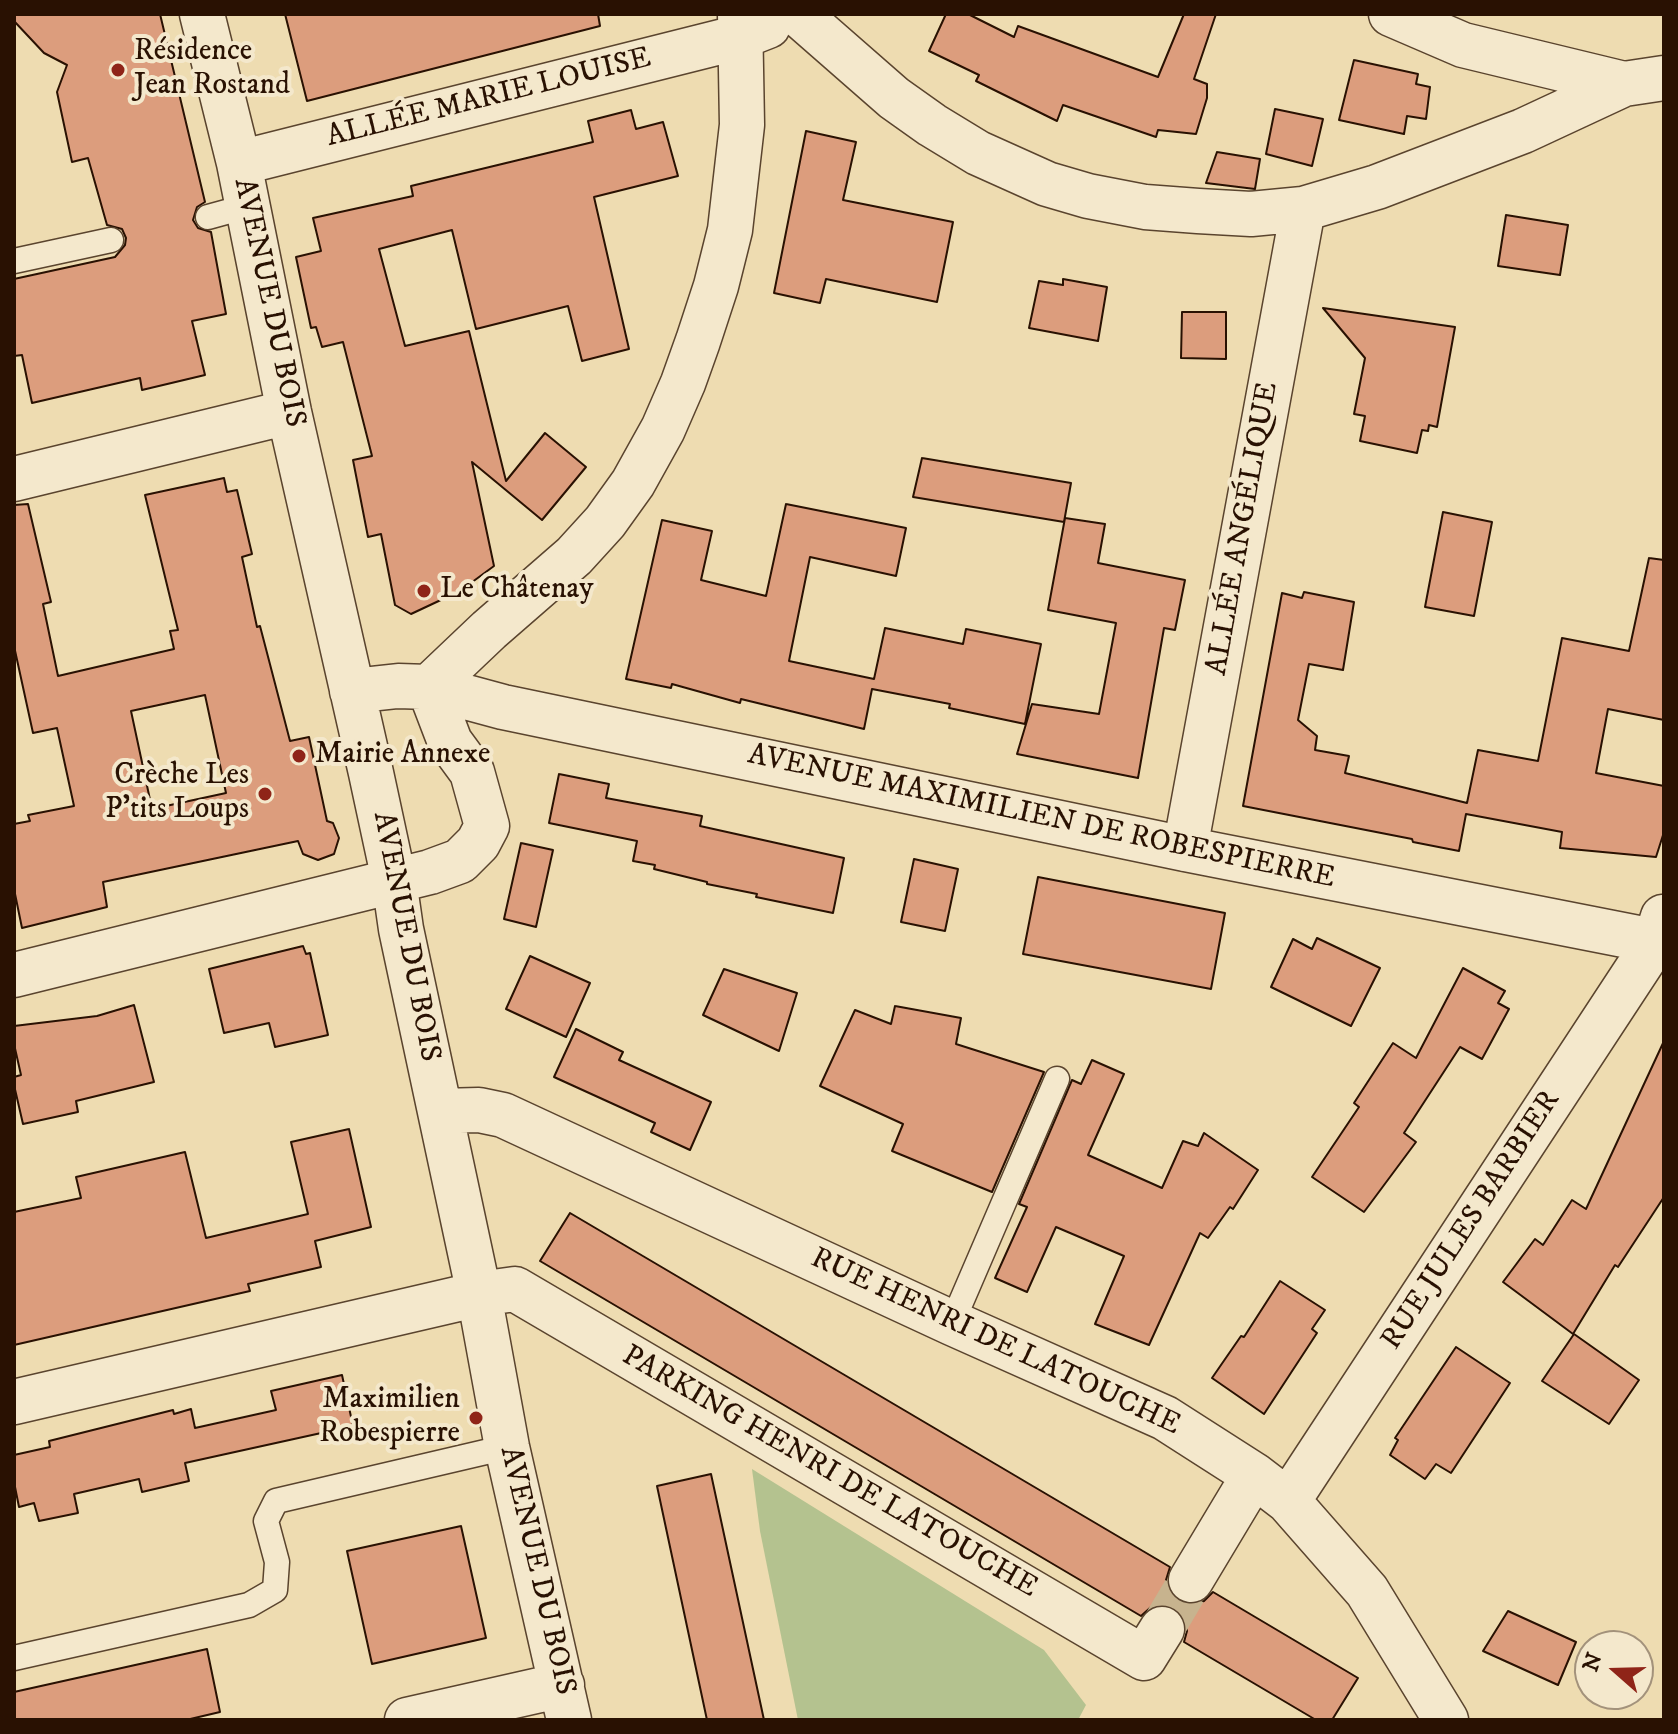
<!DOCTYPE html>
<html>
<head>
<meta charset="utf-8">
<style>
  body { margin:0 }
  #map { position:relative; width:1678px; height:1734px; overflow:hidden; background:#eedcb1; font-family:"IM FELL DW Pica",serif }
  canvas { display:block }
  .frame { position:absolute; inset:0; border:16px solid #291102; pointer-events:none }
  .north { position:absolute; left:1574px; top:1630px; width:80px; height:80px; box-sizing:border-box; background:#f4e8cc; border:2px solid #a3927b; border-radius:50%; rotate:290deg; font-size:22px; font-weight:700; line-height:32px; text-align:center; color:#291102 }
  .north::after { content:''; display:block; margin:auto; width:28px; height:36px; background:#8f2418; clip-path:polygon(50% 0,100% 100%,50% 72%,0 100%) }
</style>
</head>
<body>
<div id="map">
<canvas width="1678" height="1734"></canvas>
<div class="frame"></div>
<div class="north">N</div>
</div>
<script>
const g = document.querySelector('canvas').getContext('2d');
g.lineJoin = 'round';
function fill(path, color) {
  g.fillStyle = color;
  g.fill(path, 'evenodd');
}
function poly(rows) {
  const path = new Path2D();
  for (const r of rows) {
    path.moveTo(r[0], r[1]);
    for (let i = 2; i < r.length; i += 2) path.lineTo(r[i], r[i + 1]);
  }
  return path;
}
function stroke(path, color, width, dash) {
  g.strokeStyle = color;
  g.lineWidth = width;
  g.lineCap = dash ? 'butt' : 'round';
  g.setLineDash(dash || []);
  g.stroke(path);
}
function label(font, color, halo, rows, align = 'center') {
  g.font = font + ' "IM FELL DW Pica",serif';
  g.lineWidth = 8;
  g.setLineDash([]);
  g.textBaseline = 'middle';
  g.strokeStyle = halo;
  g.fillStyle = color;
  for (const [text, x, y, turn = 0] of rows) {
    g.save();
    g.translate(x, y);
    g.rotate((+turn || 0) * Math.PI / 180);
    g.textAlign = isNaN(turn) ? turn : align;
    if (halo) g.strokeText(text, 0, 0);
    g.fillText(text, 0, 0);
    g.restore();
  }
}
const green = poly([
  [752,1469,1044,1650,1086,1705,1078,1720,798,1720,760,1531]
]);
const building = poly([
  [14,14,160,14,205,202,197,207,193,220,198,228,211,232,226,314,192,321,205,375,142,390,140,378,32,403,22,355,14,356,14,279,115,257,125,245,126,238,122,229,107,225,88,158,72,162,57,92,67,65,44,53,14,21,14,14],
  [285,14,598,14,600,26,307,101,285,14],
  [946,14,968,14,1014,37,1018,26,1158,77,1184,14,1216,14,1194,79,1207,84,1207,98,1196,134,1158,130,1156,137,1063,105,1057,121,976,81,979,75,929,51,946,14],
  [1354,60,1418,74,1416,84,1430,87,1426,119,1407,116,1404,134,1339,120,1354,60],
  [1275,109,1323,119,1312,166,1266,154,1275,109],
  [631,110,636,129,663,122,678,176,594,197,629,349,582,361,568,306,476,329,452,230,379,249,405,346,469,331,506,481,545,433,586,467,542,520,472,462,494,566,460,591,411,614,395,605,381,534,368,537,353,460,372,456,343,342,322,347,316,327,311,328,296,257,321,251,313,218,413,196,411,186,593,142,588,121,631,110],
  [806,131,856,142,843,200,953,222,937,302,826,279,820,303,774,293,806,131],
  [1217,152,1260,159,1255,189,1206,183,1217,152],
  [1506,215,1568,225,1560,275,1498,266,1506,215],
  [1063,279,1107,287,1098,341,1029,328,1039,281,1063,285,1063,279],
  [1323,308,1455,327,1437,427,1429,425,1428,431,1422,430,1417,453,1360,441,1365,416,1354,414,1365,358,1323,308],
  [1182,312,1226,312,1226,359,1181,358,1182,312],
  [922,458,1071,483,1064,522,913,497,922,458],
  [224,478,227,492,237,490,252,554,242,557,257,627,260,626,290,741,309,737,327,821,333,823,339,838,334,854,318,860,303,854,298,841,103,882,107,907,22,928,14,889,14,824,30,821,28,815,74,806,57,728,33,733,14,646,14,505,28,504,51,602,43,604,58,676,174,649,170,631,178,630,145,495,224,478],
  [205,695,226,793,152,809,131,711,205,695],
  [786,504,906,528,896,576,810,557,789,661,874,679,885,628,963,644,966,629,1041,644,1025,724,949,708,950,704,872,689,864,729,741,699,740,703,672,684,671,688,626,679,662,520,712,531,701,580,766,596,786,504],
  [1443,512,1492,522,1474,616,1425,607,1443,512],
  [1065,518,1105,524,1098,563,1185,580,1175,630,1164,628,1138,778,1017,754,1032,704,1099,714,1116,623,1048,610,1065,518],
  [1649,558,1664,560,1664,720,1608,709,1596,773,1664,786,1664,832,1656,857,1560,848,1562,832,1466,814,1459,851,1413,842,1412,839,1243,806,1282,593,1302,598,1304,592,1354,602,1343,670,1309,664,1298,720,1317,736,1315,750,1349,756,1345,773,1467,803,1478,750,1538,761,1562,638,1629,651,1649,558],
  [559,774,609,784,606,798,702,816,700,826,844,858,833,913,756,897,757,894,707,884,707,882,654,869,655,865,633,861,637,841,549,823,559,774],
  [521,843,553,850,536,927,504,919,521,843],
  [914,859,958,869,945,931,901,922,914,859],
  [1038,877,1225,913,1211,989,1023,954,1038,877],
  [1317,938,1380,968,1351,1026,1271,987,1293,939,1312,949,1317,938],
  [303,946,306,954,310,953,328,1035,275,1047,269,1023,224,1033,209,969,303,946],
  [530,956,590,983,566,1037,506,1009,530,956],
  [1463,968,1505,991,1498,1003,1509,1009,1482,1059,1460,1047,1404,1133,1416,1142,1364,1212,1312,1177,1359,1107,1354,1103,1393,1043,1416,1058,1463,968],
  [724,969,797,993,779,1051,703,1015,724,969],
  [134,1005,154,1082,76,1101,78,1112,23,1124,14,1085,14,1077,21,1075,14,1044,14,1026,97,1016,134,1005],
  [895,1006,961,1018,956,1044,1044,1072,992,1192,892,1151,903,1124,820,1086,855,1010,891,1024,895,1006],
  [576,1029,623,1052,619,1060,711,1102,690,1150,651,1132,655,1123,554,1077,576,1029],
  [1664,1041,1664,1197,1618,1267,1615,1265,1573,1334,1503,1282,1535,1239,1543,1245,1572,1200,1586,1209,1664,1041],
  [1092,1060,1124,1074,1088,1155,1162,1188,1183,1141,1198,1146,1204,1133,1258,1170,1233,1209,1230,1207,1208,1238,1200,1233,1149,1345,1095,1324,1124,1256,1056,1227,1027,1292,995,1278,1027,1207,1019,1204,1072,1080,1081,1084,1092,1060],
  [349,1129,371,1227,315,1241,321,1267,248,1284,250,1291,14,1345,14,1212,81,1198,76,1177,185,1152,206,1238,308,1214,291,1142,349,1129],
  [570,1213,1170,1567,1166,1580,1170,1593,1178,1601,1191,1605,1204,1601,1213,1592,1358,1678,1332,1720,1316,1720,1184,1642,1187,1631,1184,1618,1174,1607,1164,1604,1151,1607,1141,1616,540,1261,570,1213],
  [1280,1281,1325,1310,1312,1329,1317,1333,1264,1414,1212,1378,1241,1336,1244,1337,1280,1281],
  [1574,1334,1639,1380,1609,1424,1542,1381,1574,1334],
  [1456,1347,1510,1383,1451,1473,1436,1464,1425,1479,1390,1455,1398,1440,1395,1438,1456,1347],
  [342,1375,353,1426,185,1463,189,1481,142,1492,139,1479,74,1494,78,1513,39,1521,34,1503,19,1507,14,1482,14,1455,50,1447,49,1441,173,1410,174,1414,191,1409,195,1428,276,1410,271,1391,342,1375],
  [711,1474,764,1720,707,1720,657,1486,711,1474],
  [461,1526,486,1638,372,1664,347,1551,461,1526],
  [1508,1611,1576,1642,1558,1685,1483,1651,1508,1611],
  [207,1649,220,1712,186,1720,14,1720,14,1692,207,1649]
]);
const minorTunnel = poly([
  [1162,1629,1191,1580]
]);
const service = poly([
  [208,217,248,206],
  [14,261,111,240],
  [952,1323,1057,1079],
  [14,1658,249,1605,275,1590,277,1562,266,1521,276,1501,507,1447]
]);
const minor = poly([
  [202,14,239,163,289,412,371,773,394,880,401,929,479,1294,507,1447,569,1720],
  [798,14,894,98,932,125,978,153,1047,184,1088,196,1145,207,1198,211,1251,214,1303,209,1377,187,1523,131,1624,84,1664,78],
  [1391,14,1463,45,1624,84],
  [239,163,740,37,768,26],
  [14,479,289,412],
  [429,687,503,707,1185,849,1664,943],
  [429,687,489,630,574,556,605,522,633,483,663,429,683,383,698,341,716,286,730,230,742,125,740,14],
  [1185,849,1303,209],
  [14,975,430,872,460,861,478,843,487,826,472,772,450,742,429,687,398,686,352,691],
  [440,1111,479,1110,503,1115,952,1323,1165,1418,1254,1475,1288,1501,1367,1591,1446,1720],
  [14,1402,479,1294,515,1289,1144,1658,1162,1629],
  [1288,1501,1655,942,1663,917],
  [1191,1580,1254,1475],
  [407,1720,562,1685]
]);
const markers = [
  [118,70,8,"#8f2418"],
  [424,591,8,"#8f2418"],
  [299,756,8,"#8f2418"],
  [265,794,8,"#8f2418"],
  [476,1418,8,"#8f2418"]
];
const poiNames = [
  ["Résidence",134,53],
  ["Jean Rostand",134,87],
  ["Le Châtenay",440,591],
  ["Mairie Annexe",315,756],
  ["Crèche Les",249,777,"right"],
  ["P'tits Loups",249,811,"right"],
  ["Maximilien",460,1401,"right"],
  ["Robespierre",460,1435,"right"]
];
const streetNames = [
  ["ALLÉE MARIE LOUISE",489,99,-14],
  ["AVENUE DU BOIS",268,303,78],
  ["ALLÉE ANGÉLIQUE",1244,529,-80],
  ["AVENUE MAXIMILIEN DE ROBESPIERRE",1041,818,12],
  ["AVENUE DU BOIS",405,937,79],
  ["RUE JULES BARBIER",1472,1221,-57],
  ["RUE HENRI DE LATOUCHE",995,1343,25],
  ["PARKING HENRI DE LATOUCHE",829,1473,30],
  ["AVENUE DU BOIS",536,1571,77]
];
fill(green, '#b4c28f');
fill(building, '#dc9d7d');
stroke(building, '#291102', 2);
stroke(minorTunnel, '#c7b38e', 44, [44, 22]);
stroke(service, '#5a442e', 27);
stroke(minor, '#5a442e', 47);
stroke(service, '#f4e8cc', 24);
stroke(minor, '#f4e8cc', 44);
for (const [x, y, r, color] of markers) {
  const dot = new Path2D();
  dot.arc(x, y, r, 0, 2 * Math.PI);
  g.fillStyle = color;
  g.fill(dot);
  stroke(dot, '#f4e8cc', 3);
}
label('30px', '#291102', '#f4e8cc', poiNames, 'left');
label('30px', '#291102', '#f4e8cc', streetNames);
</script>
</body>
</html>
